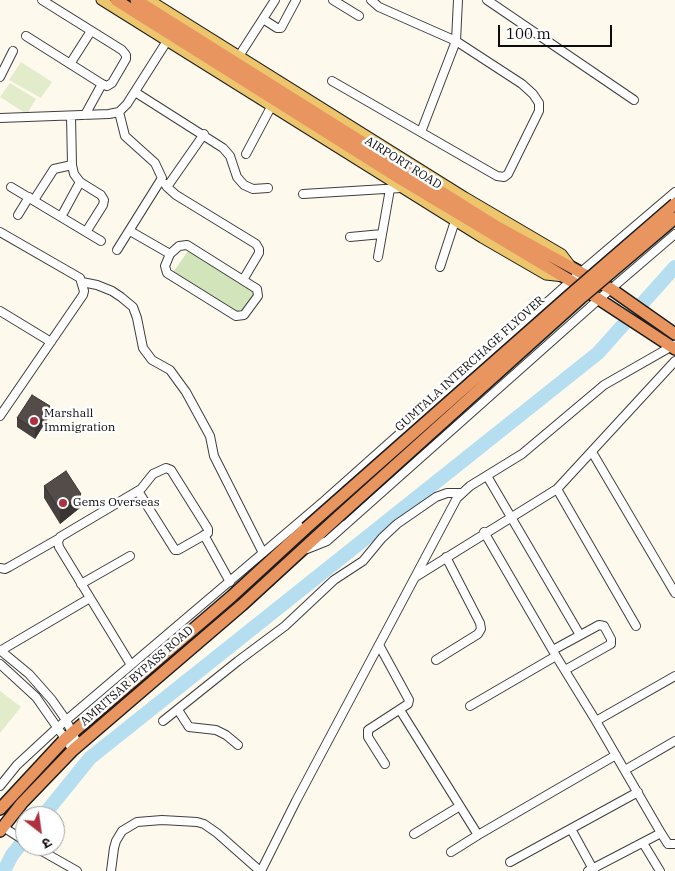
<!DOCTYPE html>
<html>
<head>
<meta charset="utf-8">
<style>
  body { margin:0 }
  #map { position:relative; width:675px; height:871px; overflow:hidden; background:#fdf9ec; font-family:"IBM Plex Serif","Noto Sans Devanagari",serif }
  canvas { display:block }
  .north { position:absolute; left:15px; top:806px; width:50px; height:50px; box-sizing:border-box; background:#fff; border:1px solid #9e9e9e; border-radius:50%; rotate:150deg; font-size:14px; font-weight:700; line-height:20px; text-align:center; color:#0c0c0c }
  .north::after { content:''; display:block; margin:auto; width:18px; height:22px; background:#af303f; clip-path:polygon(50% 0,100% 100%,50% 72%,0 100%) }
  .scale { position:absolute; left:498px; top:25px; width:114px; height:22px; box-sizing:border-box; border:2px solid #0c0c0c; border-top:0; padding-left:6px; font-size:15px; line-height:18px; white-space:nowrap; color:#0c0c0c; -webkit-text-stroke:4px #fff; paint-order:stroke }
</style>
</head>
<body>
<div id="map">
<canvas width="675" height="871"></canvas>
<div class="north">उ</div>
<div class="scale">100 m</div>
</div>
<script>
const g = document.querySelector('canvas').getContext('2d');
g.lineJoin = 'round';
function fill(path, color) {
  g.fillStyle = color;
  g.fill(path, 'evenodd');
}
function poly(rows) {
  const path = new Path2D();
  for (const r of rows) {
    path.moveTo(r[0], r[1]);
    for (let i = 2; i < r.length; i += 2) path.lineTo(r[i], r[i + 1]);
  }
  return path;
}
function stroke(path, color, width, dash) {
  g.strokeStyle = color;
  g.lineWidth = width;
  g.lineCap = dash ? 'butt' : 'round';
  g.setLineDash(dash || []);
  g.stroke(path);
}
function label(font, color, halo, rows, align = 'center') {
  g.font = font + ' "IBM Plex Serif",serif';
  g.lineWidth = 5;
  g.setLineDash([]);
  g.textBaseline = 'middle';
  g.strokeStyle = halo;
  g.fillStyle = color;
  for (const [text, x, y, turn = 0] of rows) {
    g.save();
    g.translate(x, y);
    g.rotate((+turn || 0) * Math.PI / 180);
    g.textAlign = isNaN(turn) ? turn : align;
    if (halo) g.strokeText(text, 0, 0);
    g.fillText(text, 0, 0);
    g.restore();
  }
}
const green = poly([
  [188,251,259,294,241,316,172,274]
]);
const pitch = poly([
  [21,62,52,82,41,98,9,80],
  [10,83,36,99,27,114,0,97],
  [0,691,21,707,0,733]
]);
const river = poly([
  [43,816,90,758,598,353,675,267],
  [4,871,12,855,25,839]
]);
const minor = poly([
  [42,0,122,50,126,55,126,59,112,83,107,86,102,84,85,115],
  [333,0,359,16],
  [487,0,634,100],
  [263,19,277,28,281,28,296,0],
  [26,36,102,84],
  [239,56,275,0],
  [70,64,91,31],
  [0,77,13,51],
  [332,81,497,176,504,177,508,174,539,111,539,103,533,94,522,84,456,41,379,7,371,0],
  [135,92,223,148,230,156,237,177,244,185,253,189,268,188],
  [71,116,72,165,74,174,80,182,101,195,104,200,103,205,86,232],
  [0,118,109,114,119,112,127,104,167,41],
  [421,132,456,41,458,0],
  [246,154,271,107],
  [165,184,167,187,204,134],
  [11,187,101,241],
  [167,187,176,195,256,244,259,249,259,253,243,280],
  [303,194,401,188],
  [34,200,54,169,72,165],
  [18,215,29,197],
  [61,217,80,182],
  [130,231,170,254,179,246,187,245,257,289,258,296,244,315,236,316,167,273,165,266,170,254],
  [0,232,80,278,84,291,83,295,0,416],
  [350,237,382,234],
  [117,250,162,178,155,163,125,136,119,112],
  [378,257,390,189],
  [440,267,455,221],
  [82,282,97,285,112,291,121,297,133,307,137,318,143,348,152,360,170,370,186,392,210,436,214,456,263,553],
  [0,311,51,342],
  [592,452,675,593],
  [487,476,580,635],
  [557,489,636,626],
  [484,532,556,656,596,721,661,833,588,871],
  [204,535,230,582],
  [307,549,327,541,598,300,675,234],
  [0,568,5,569,9,567,58,539],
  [417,576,557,489,675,361],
  [81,584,130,556],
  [379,645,409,700,408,704,368,730,368,737,385,764],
  [0,650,29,674,52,700,66,720,78,745],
  [553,650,599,625,604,626,611,639,611,644,565,670],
  [0,651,90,598],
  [436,660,478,634,481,629,480,623,446,557],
  [0,664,36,697,73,750],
  [131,665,59,547,58,542,60,537,141,489,153,474,166,468,171,470,208,529,208,533,178,550,175,550,138,491],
  [470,706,556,656],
  [178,710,189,727,216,730,226,735,238,745],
  [400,710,478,835,616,755],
  [163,721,238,661,285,626,334,580,363,561,382,538,397,524,436,497,447,493,461,493],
  [596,721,675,676],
  [625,770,675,741],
  [0,786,17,765,57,728,324,501,581,272,675,192],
  [3,827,25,841],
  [571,829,594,871],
  [661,833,668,844,675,844],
  [414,834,460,806],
  [643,843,660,871],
  [33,846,77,871],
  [451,852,478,835],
  [510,862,638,792],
  [111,871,114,848,116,841,122,831,137,822,162,820,197,822,204,824,217,833,260,871],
  [261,871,296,801,457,498,470,486,522,454,604,385,674,345]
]);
const major = poly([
  [101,0,482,238,546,275,564,277],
  [150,0,465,197,562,254,571,266]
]);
const highway = poly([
  [116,0,399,178,571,281,675,349],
  [136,0,494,225,611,289,675,334],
  [0,809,65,739,232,596,306,528],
  [0,831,22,803,73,750,242,605,339,516]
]);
const highwayBridge = poly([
  [339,516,582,297,675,218],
  [306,528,571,294,675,204]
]);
const wall = poly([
  [50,415,35,439,17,427,17,418],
  [44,486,81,507,60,524,44,498]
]);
const shadedWall = poly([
  [50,406,50,415,35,439,35,430],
  [81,494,81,507,60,524,60,511]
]);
const building = poly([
  [32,395,50,406,35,430,17,418,32,395],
  [66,471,81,494,60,511,44,486,66,471]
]);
const markers = [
  [34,421,5,"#af303f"],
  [63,503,5,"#af303f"]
];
const streetNames = [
  ["AIRPORT ROAD",403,163,32],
  ["GUMTALA INTERCHAGE FLYOVER",470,364,-42],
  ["AMRITSAR BYPASS ROAD",137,676,-41]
];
const poiNames = [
  ["Marshall",44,414],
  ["Immigration",44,428],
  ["Gems Overseas",73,503]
];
fill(green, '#d2e4b9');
fill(pitch, '#e3ecca');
stroke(river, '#b5def0', 14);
stroke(minor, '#3f3f3f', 10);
stroke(major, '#1d1d1d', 11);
stroke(highway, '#1d1d1d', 14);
stroke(minor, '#fff', 8);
stroke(major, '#edc56d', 9);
stroke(highway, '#e89560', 11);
stroke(highwayBridge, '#1d1d1d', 14, []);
stroke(highwayBridge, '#e89560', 11);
fill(wall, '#47413f');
fill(shadedWall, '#3a3533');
fill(building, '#534c49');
stroke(building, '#3a3533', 1);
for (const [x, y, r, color] of markers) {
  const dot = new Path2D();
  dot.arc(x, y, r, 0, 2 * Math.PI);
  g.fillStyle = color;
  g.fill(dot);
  stroke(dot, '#fff', 2);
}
label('12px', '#0c0c0c', '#fff', streetNames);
label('12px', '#0c0c0c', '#fff', poiNames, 'left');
</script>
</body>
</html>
